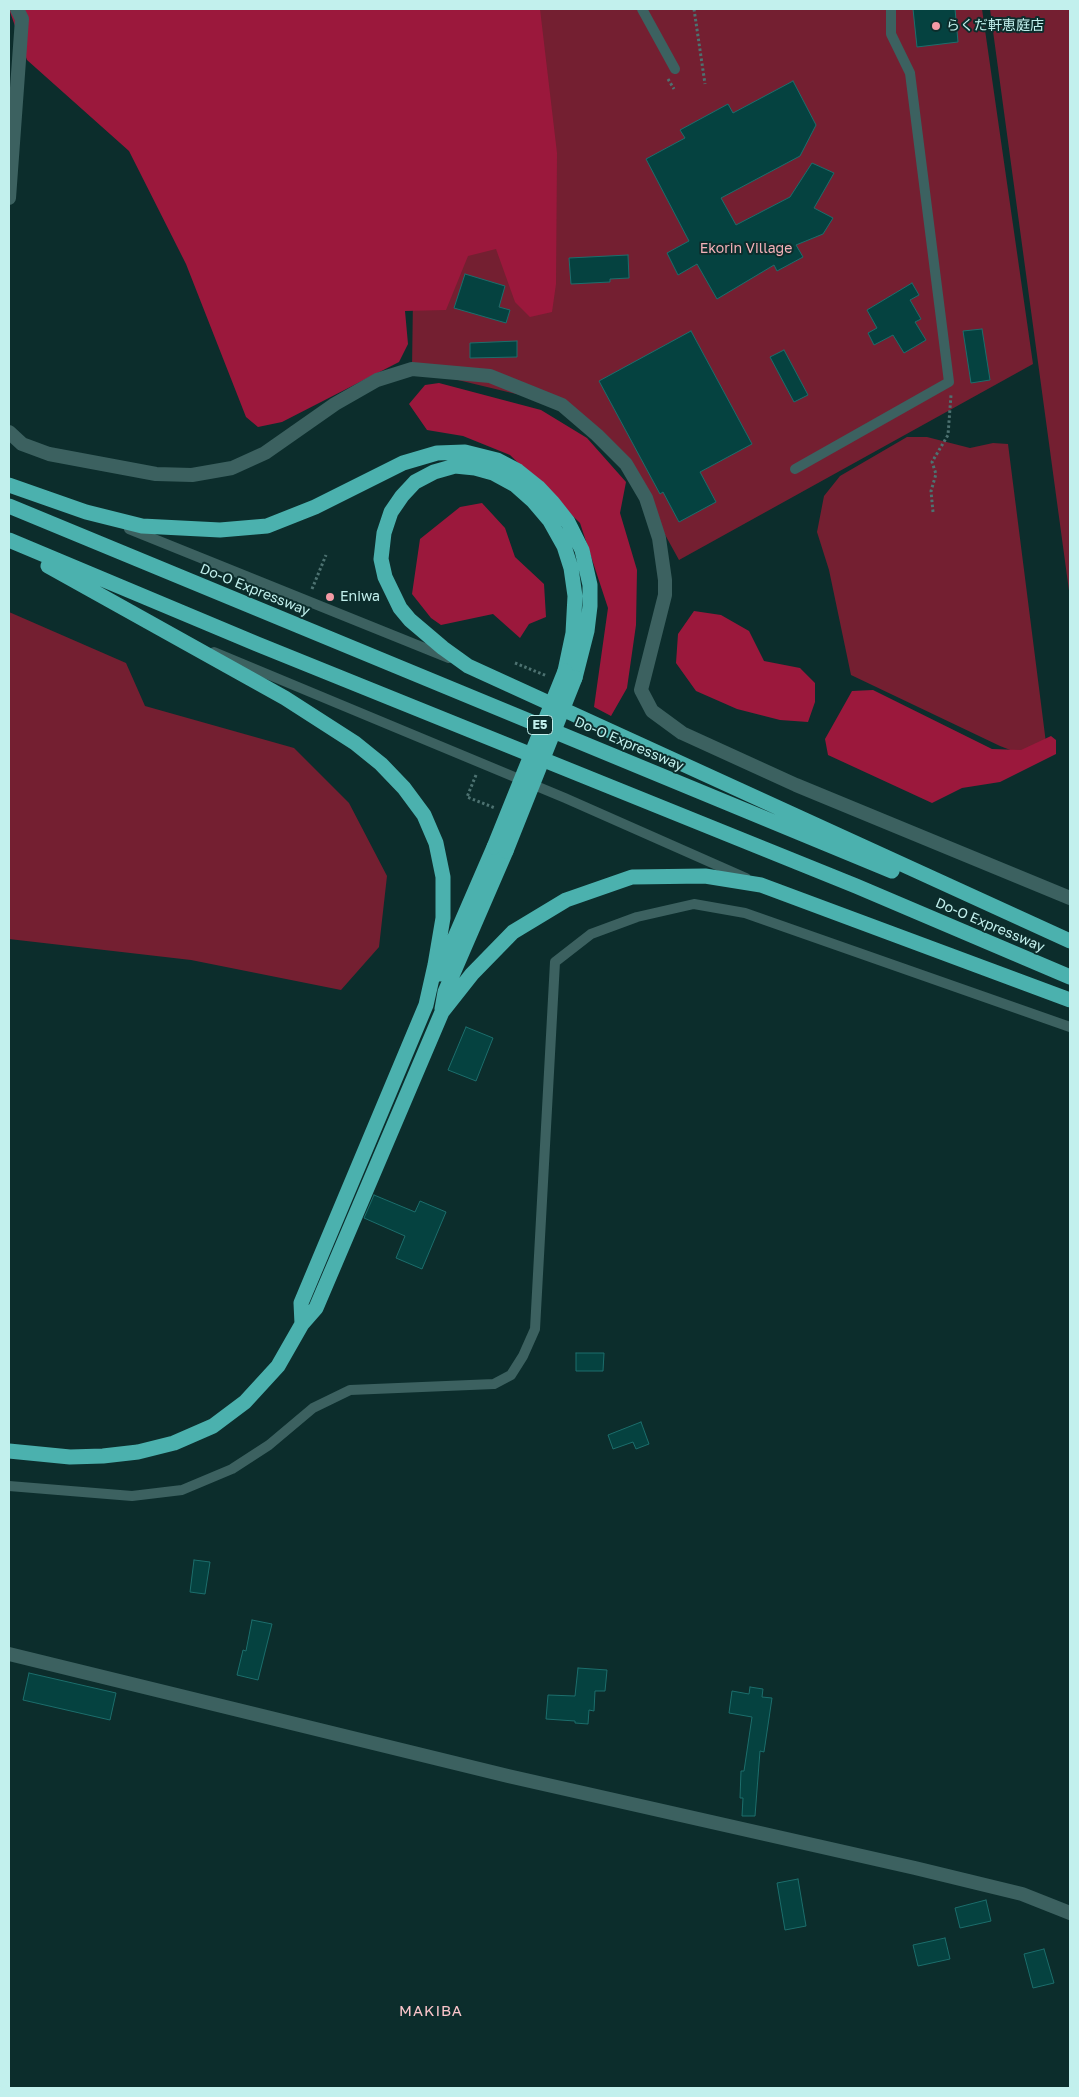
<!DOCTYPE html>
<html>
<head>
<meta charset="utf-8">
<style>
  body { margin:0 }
  #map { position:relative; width:1079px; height:2097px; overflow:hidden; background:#0c2d2c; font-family:"Golos Text",sans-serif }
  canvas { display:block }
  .frame { position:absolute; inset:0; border:10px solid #c2f0ed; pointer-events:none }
</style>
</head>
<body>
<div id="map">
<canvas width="1079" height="2097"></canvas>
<div class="frame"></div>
</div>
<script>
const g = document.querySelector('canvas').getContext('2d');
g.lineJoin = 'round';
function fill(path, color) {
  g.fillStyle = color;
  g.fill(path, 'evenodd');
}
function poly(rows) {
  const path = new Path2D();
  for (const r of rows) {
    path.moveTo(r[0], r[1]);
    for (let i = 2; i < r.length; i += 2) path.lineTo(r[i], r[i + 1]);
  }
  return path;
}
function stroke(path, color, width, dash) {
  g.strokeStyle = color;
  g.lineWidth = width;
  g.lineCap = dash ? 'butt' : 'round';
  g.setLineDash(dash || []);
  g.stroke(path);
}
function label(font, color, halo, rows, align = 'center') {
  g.font = font + ' "Golos Text","Noto Sans JP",sans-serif';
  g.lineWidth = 4;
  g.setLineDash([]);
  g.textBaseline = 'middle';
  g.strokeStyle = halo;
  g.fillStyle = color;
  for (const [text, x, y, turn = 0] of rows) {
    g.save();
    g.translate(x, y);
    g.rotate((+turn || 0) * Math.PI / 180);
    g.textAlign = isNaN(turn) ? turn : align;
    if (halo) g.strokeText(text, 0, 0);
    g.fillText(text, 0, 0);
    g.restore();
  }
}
const green = poly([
  [417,9,982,9,1033,364,679,560,626,464,562,405,412,369],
  [990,9,1070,9,1070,598],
  [907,437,927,437,970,448,993,443,1008,444,1046,743,1018,753,1000,746,851,675,829,570,817,532,824,496,840,476],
  [9,612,126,663,145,706,294,748,349,803,387,876,379,947,341,990,191,960,9,939]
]);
const forest = poly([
  [9,9,540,9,557,153,556,284,552,312,530,317,515,302,496,249,468,256,446,310,405,311,408,344,399,362,282,422,258,427,246,417,186,264,129,151,27,60],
  [439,383,541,410,587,438,626,482,620,513,637,570,636,625,627,688,611,716,594,707,608,608,580,523,510,455,463,436,427,430,409,404,425,385],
  [482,503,505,528,515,557,544,584,546,617,529,624,520,638,493,614,441,625,431,618,412,594,420,539,460,507],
  [694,611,721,615,749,631,764,661,800,668,815,683,815,702,808,722,780,720,737,709,696,691,676,663,678,634],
  [873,690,992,749,1021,750,1051,736,1056,740,1056,754,1000,782,962,788,932,803,828,755,825,739,852,691]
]);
const building = poly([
  [913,9,955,9,958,42,917,47,913,9],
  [793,81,816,125,800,156,721,198,736,225,790,197,812,163,834,173,814,208,833,218,823,234,796,245,803,257,777,271,774,265,717,299,697,264,678,275,667,253,689,241,646,159,685,138,680,130,728,104,733,113,793,81],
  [628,255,629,278,610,279,610,282,571,284,569,258,628,255],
  [465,274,505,286,499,307,510,310,506,323,454,308,465,274],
  [912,283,919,295,910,300,921,319,915,322,926,340,904,353,893,335,874,345,868,333,877,328,867,310,912,283],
  [982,329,990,380,971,383,963,331,982,329],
  [691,331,752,444,700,472,716,502,679,522,663,492,660,494,599,381,691,331],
  [517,341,517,357,470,358,470,343,517,341],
  [784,350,808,395,794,402,770,357,784,350],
  [466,1027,493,1038,476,1081,448,1070,466,1027],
  [374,1195,415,1212,420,1201,446,1212,422,1269,396,1258,405,1236,364,1218,374,1195],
  [576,1353,604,1353,603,1371,576,1371,576,1353],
  [641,1422,649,1444,636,1449,633,1442,613,1449,608,1435,641,1422],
  [194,1560,210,1562,205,1594,190,1592,194,1560],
  [252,1620,272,1624,258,1680,237,1675,243,1650,246,1651,252,1620],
  [578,1668,607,1670,605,1691,595,1691,594,1711,589,1710,588,1724,575,1723,575,1721,546,1719,548,1695,575,1696,578,1668],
  [29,1673,116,1693,110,1720,23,1700,29,1673],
  [750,1687,763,1689,762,1697,772,1698,764,1752,760,1751,755,1816,742,1816,743,1798,740,1798,741,1771,744,1771,752,1717,729,1713,732,1691,749,1694,750,1687],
  [798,1879,806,1926,785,1930,777,1883,798,1879],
  [986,1900,991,1921,960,1928,955,1908,986,1900],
  [945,1938,950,1959,918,1966,913,1945,945,1938],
  [1044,1949,1054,1983,1033,1988,1024,1954,1044,1949]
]);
const path = poly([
  [694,9,705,84],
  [668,79,674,89],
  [933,512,931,491,936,474,932,462,948,435,951,395],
  [312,589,326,555],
  [515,663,547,676],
  [476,775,467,797,495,808]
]);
const service = poly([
  [642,9,675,69],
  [795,469,949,382,910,73,891,34,891,9],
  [129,529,449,658],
  [214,652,565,798,746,878],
  [9,1486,132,1496,182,1490,232,1469,269,1445,313,1408,350,1390,494,1384,511,1375,523,1356,535,1329,555,962,591,934,637,917,694,904,745,913,1070,1027]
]);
const minor = poly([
  [9,198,22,19,17,9],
  [9,432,22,444,49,454,156,474,192,475,232,468,265,453,335,404,377,380,412,369,490,376,562,405,597,435,626,464,646,498,659,538,665,580,665,595,641,690,652,711,682,733,796,785,1070,898],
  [9,1654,508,1776,915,1868,1022,1894,1070,1913]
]);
const motorway = poly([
  [9,485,86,512,142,526,220,530,267,526,315,507,403,463,437,453,465,452,497,460,518,471,538,487,553,503,568,522,582,550,590,585,590,606,587,631,575,678],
  [9,506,892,871],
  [9,540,257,644,856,886,1070,977],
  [48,566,285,698,355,743,381,764,404,788,424,815,436,843,443,877,443,918,435,965,426,1005,301,1303,302,1324],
  [565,671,573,633,575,596,571,568,564,546,550,521,533,501,515,485,493,473,475,468,455,466,434,472,415,482,402,496,391,512,384,533,381,559,385,577,400,608,410,620,443,648,468,666,1070,941],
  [439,974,494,847],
  [442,1009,445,992,506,851],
  [9,1451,70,1457,103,1456,138,1452,174,1443,213,1426,245,1402,278,1366,302,1324,316,1308,442,1012,472,974,513,932,566,900,632,877,705,876,761,885,1070,1000]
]);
const motorwayBridge = poly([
  [494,847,565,671],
  [506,851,575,678]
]);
const markers = [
  [936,26,5,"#f49aa5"],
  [330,597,5,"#f49aa5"]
];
const shields = [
  [540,725,25]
];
const shieldNames = [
  ["E5",540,725]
];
const poiNames = [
  ["らくだ軒恵庭店",946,26],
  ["Eniwa",340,597]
];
const parkNames = [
  ["Ekorin Village",746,249]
];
const streetNames = [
  ["Do-O Expressway",255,590,22],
  ["Do-O Expressway",629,744,23],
  ["Do-O Expressway",990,925,23]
];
const neighbourhoodNames = [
  ["MAKIBA",431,2011]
];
fill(green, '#741f31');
fill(forest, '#9b183c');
fill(building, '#054240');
stroke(building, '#1c6e6c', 1);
stroke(path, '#4d7271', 3, [2.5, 2.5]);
stroke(service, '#3c6160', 10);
stroke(minor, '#3c6160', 14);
stroke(motorway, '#4bb1ae', 15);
stroke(motorwayBridge, '#4bb1ae', 15);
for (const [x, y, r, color] of markers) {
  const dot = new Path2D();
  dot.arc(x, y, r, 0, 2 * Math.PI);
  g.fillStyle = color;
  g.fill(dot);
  stroke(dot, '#0c2d2c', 2);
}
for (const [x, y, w] of shields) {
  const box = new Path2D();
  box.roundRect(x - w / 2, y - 9.5, w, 19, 4);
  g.fillStyle = '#0c2d2c';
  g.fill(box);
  stroke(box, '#c2f0ed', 1);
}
label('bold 12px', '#c2f0ed', null, shieldNames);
label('14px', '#c2f0ed', '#0c2d2c', poiNames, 'left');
label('14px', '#f3b1b8', '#0c2d2c', parkNames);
label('14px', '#c2f0ed', '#0c2d2c', streetNames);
g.letterSpacing = '1px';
label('15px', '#fac5ca', '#0c2d2c', neighbourhoodNames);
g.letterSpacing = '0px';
</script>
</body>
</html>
